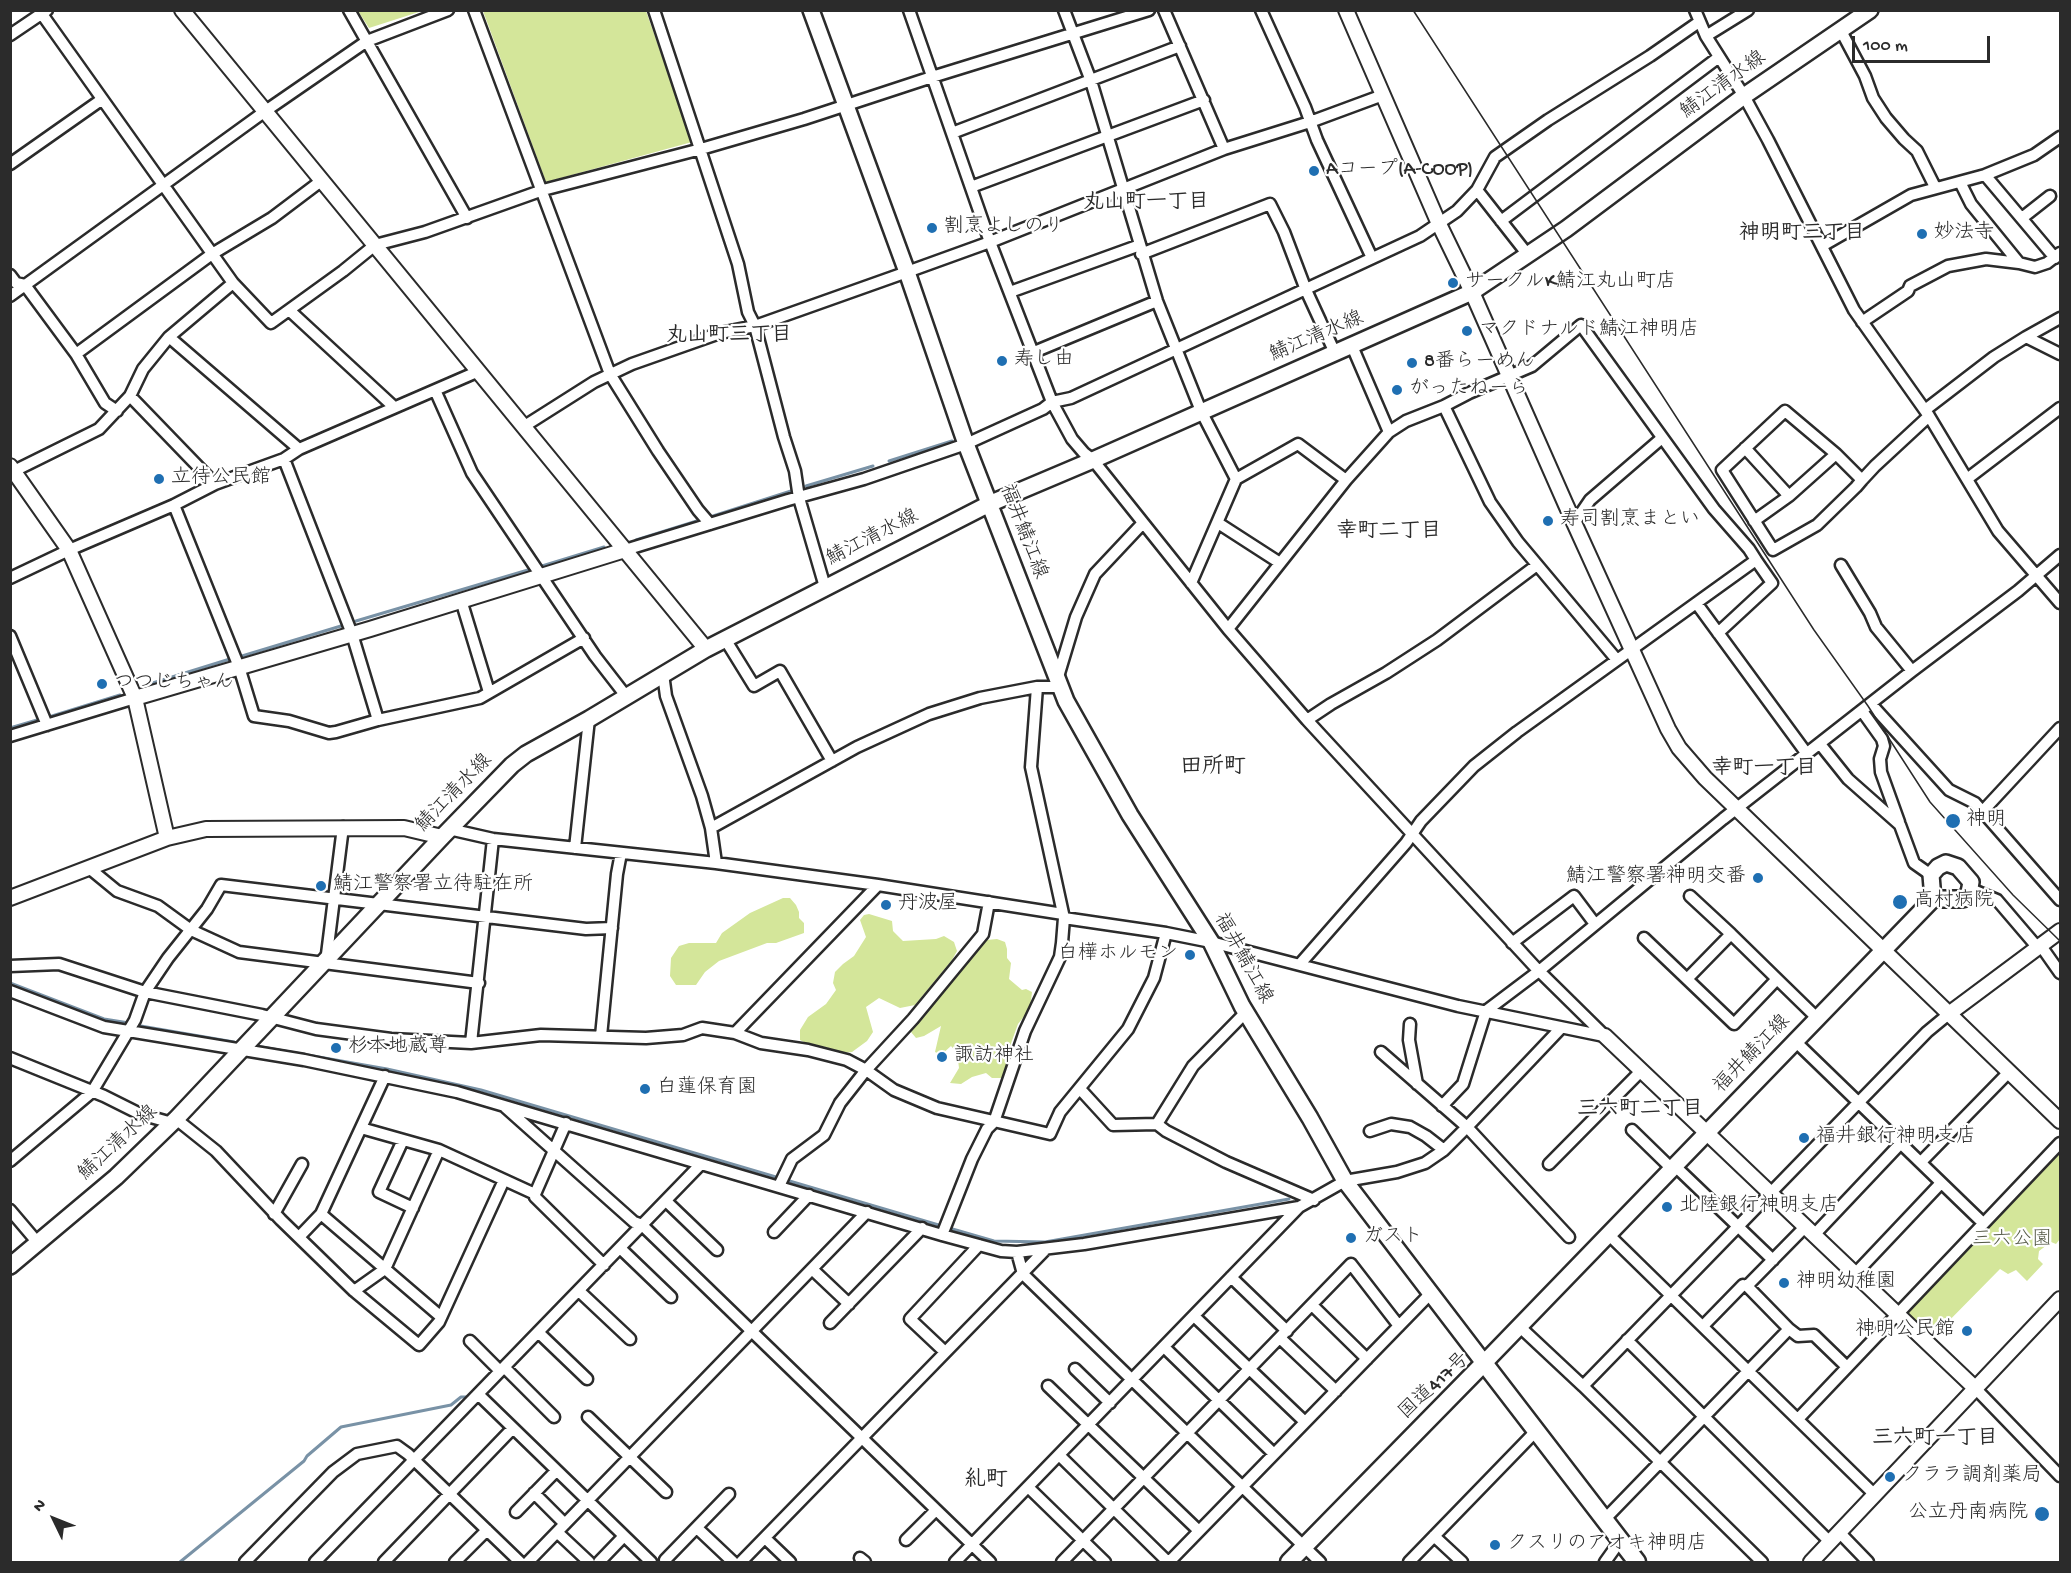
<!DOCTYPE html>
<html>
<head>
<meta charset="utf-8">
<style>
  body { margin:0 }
  #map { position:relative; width:2071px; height:1573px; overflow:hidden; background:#fff; font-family:"Gochi Hand",sans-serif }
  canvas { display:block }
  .frame { position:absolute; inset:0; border:12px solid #2b2b2b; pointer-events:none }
  .north { position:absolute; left:24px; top:1489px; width:60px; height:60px; -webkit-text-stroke:4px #fff; paint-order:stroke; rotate:313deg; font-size:16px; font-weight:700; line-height:24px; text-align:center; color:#2b2b2b }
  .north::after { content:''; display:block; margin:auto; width:21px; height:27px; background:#2b2b2b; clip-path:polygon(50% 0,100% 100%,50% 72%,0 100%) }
  .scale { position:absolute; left:1852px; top:36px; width:138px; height:27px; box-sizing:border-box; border:3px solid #2b2b2b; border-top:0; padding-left:8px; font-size:18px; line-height:21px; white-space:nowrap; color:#2b2b2b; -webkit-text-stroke:4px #fff; paint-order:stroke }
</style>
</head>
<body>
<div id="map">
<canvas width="2071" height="1573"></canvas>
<div class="frame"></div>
<div class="north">N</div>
<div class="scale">100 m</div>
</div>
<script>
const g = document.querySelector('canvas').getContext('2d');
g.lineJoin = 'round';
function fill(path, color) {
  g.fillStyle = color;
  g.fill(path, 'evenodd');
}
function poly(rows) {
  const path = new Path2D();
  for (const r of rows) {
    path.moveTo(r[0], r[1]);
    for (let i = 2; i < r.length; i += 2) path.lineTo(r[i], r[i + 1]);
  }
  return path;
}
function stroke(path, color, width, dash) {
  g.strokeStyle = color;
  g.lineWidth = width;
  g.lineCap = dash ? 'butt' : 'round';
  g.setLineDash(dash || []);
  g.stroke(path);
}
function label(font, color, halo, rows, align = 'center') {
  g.font = font + ' "Gochi Hand","Klee One",sans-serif';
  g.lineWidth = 4.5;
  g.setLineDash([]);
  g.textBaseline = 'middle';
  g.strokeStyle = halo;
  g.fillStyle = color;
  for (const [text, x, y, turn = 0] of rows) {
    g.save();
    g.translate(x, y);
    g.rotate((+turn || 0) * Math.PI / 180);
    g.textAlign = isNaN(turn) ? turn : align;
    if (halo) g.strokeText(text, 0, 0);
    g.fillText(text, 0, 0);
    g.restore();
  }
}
const green = poly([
  [358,11,422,11,369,28],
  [483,11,646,11,692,142,546,182],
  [783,898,790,898,796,905,799,912,799,918,804,923,804,933,776,943,767,943,719,961,705,972,696,985,676,985,670,976,671,958,679,946,689,943,716,943,722,933,750,913],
  [869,914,892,921,893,931,903,941,936,939,944,936,954,942,957,951,952,960,915,1005,900,1008,879,998,866,1007,873,1032,867,1041,852,1052,841,1053,826,1047,812,1046,800,1040,800,1030,808,1017,826,1004,836,990,833,983,835,972,843,964,854,956,866,937,860,920,864,915],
  [997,939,1005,942,1007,949,1007,958,1011,963,1009,979,1022,990,1026,989,1032,992,1030,1009,1018,1024,1009,1049,1009,1064,1003,1078,992,1078,986,1073,972,1077,961,1084,950,1083,959,1068,958,1060,956,1052,951,1046,941,1055,935,1052,941,1026,924,1036,916,1038,911,1032,916,1023,971,955,987,940],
  [2060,1149,2060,1239,2056,1244,2051,1242,2039,1251,2038,1259,2043,1264,2027,1281,2016,1270,2008,1274,2000,1269,1934,1336,1904,1311]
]);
const stream = poly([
  [889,461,952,441],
  [806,486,873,466],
  [713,516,791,491],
  [636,540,700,520],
  [542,566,604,547],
  [356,621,528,570],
  [242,656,341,626],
  [143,686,230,659],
  [52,716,120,695],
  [10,728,37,720],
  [10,983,104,1019,129,1023],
  [135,1025,234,1042],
  [256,1046,387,1069,481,1090,942,1226],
  [949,1228,994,1241,1045,1242,1289,1199],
  [180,1562,304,1461,307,1456,341,1427,451,1405,461,1397,466,1397]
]);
const minor = poly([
  [39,10,233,283,271,323,343,271,375,245,425,232,543,190,701,149,804,119,932,77,1149,10],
  [349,10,467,218],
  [474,10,610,374,658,451,698,510,710,524],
  [654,10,738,264,748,312,755,326,784,437,795,471,799,498,825,587],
  [909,10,990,242,1052,402,1072,439,1084,453,1093,460,1228,629,1307,720,1536,968,1605,1036],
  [1064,10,1091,81,1157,301,1201,411,1236,479],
  [1164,10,1224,149],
  [1261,10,1305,107,1317,140,1372,258],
  [1695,10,1706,36,1744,96,1768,140,1854,310,1929,416,1998,531,2060,603],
  [1840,29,1865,76,1873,98,1886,118,1904,139,1917,151,1935,187],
  [10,35,47,10],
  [1706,36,1748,10],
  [952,133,1180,46],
  [10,164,101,100],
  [1985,175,2055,258],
  [1960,182,1971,204,2019,263],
  [971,187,1204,100],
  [1477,190,1528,255],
  [2022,218,2050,196],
  [1501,221,1719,57],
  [1822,246,1911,195,1985,175,2034,155,2060,137],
  [1141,254,1270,204,1284,232,1306,290,1335,353],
  [10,275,16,283,25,285,76,354,105,403,117,411],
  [1010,292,1140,245],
  [10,296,264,112,367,41,448,10],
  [289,310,394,407],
  [1862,322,1908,291,1910,286,1948,266,1986,259,2019,263,2035,267,2047,263,2060,253],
  [169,337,299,449],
  [2026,337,2060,354],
  [1352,346,1389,432],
  [1034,352,1157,301],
  [76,354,212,254,272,218,321,181],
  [435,390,472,473,595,656,626,696],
  [130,396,215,484],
  [1444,406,1490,502,1518,542,1617,660],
  [1925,410,1994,357,2026,337,2060,318],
  [523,427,594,382,632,364,720,333,755,326,907,272,990,242,1224,149,1310,122,1383,95],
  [1745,448,1789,496],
  [284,459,352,634,378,720],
  [10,473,99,429,130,396,143,369,169,337,233,283],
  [1967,479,2060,408],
  [1862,480,1836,454,1785,411,1722,470,1773,550,1817,525,1856,487,1862,480,1875,466,1929,416],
  [174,505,239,667,254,716,289,721,329,733,336,732,378,720,480,698,584,638],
  [1754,521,1789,496,1836,454],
  [1575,522,1590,500,1662,438],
  [1218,523,1280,563],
  [625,550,788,500,864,479,966,444,1043,409,1052,402,1071,398,1420,236,1457,211,1477,190,1495,157,1548,120,1650,56,1699,22],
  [1841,565,1870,613,1876,627,1912,671],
  [10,578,69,550,174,505,215,484,284,459,299,449,479,371],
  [1191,583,1236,479,1298,444,1346,480],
  [461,600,489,692],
  [1697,604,1807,754],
  [1228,629,1346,480,1389,432,1406,421,1444,406,1469,393,1532,366,1581,325,1714,509,1749,549,1756,560,1517,732,1474,766,1421,821,1406,843,1300,964],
  [1718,633,1772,583,1756,560],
  [10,636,47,725],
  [725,639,754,686,780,671,832,761],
  [663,674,666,696,702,796,711,828,716,863],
  [1057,680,1076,617,1095,574,1142,524],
  [1871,704,1949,790,1975,803,2060,900],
  [1862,711,1882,739,1884,746,1880,759,1881,772,1899,822],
  [1307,720,1331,704,1386,673,1437,640,1537,565],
  [10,736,135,698],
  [1820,744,1848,779,1900,825,1914,863,1931,875],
  [1982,812,2060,728],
  [711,828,857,747,929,714,980,698,1037,687,1060,687],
  [449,829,493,839,716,863,878,885,1063,914],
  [575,848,589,719],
  [89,868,117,891,158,906,191,930,239,952,479,983],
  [1971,889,1997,900,2038,948],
  [1690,896,1731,934],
  [1064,918,1166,933,1211,942,1458,1006,1604,1036],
  [1644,938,1734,1024,1777,979,1817,1018],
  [1512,943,1574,896,1595,924],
  [2041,946,2060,973],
  [326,962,343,827],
  [10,966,59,964,145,992,262,1015,316,1029,391,1039,471,1043,541,1035,646,1038,683,1035,702,1028,735,1033,761,1043,808,1050,847,1060,866,1070,894,1090,937,1108,1050,1134,1060,1112,1128,1029,1154,978,1166,933],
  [1687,979,1731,934,1777,979],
  [10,991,104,1027,304,1060,457,1092,942,1235,1001,1251,1017,1252,1084,1244,1299,1207,1345,1181,1397,1172,1425,1163,1444,1150,1467,1127,1561,1028],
  [1410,1024,1409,1040,1417,1084],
  [735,1033,878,885],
  [601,1036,617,874,621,853],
  [1796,1042,1983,1223],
  [471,1043,493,839],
  [1381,1052,1467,1127,1569,1237],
  [10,1058,104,1096,140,1114,172,1123],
  [1080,1089,1113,1125,1157,1124,1166,1131,1226,1162,1314,1200],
  [1442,1106,1463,1084,1486,1011,1539,971,1723,819,1912,671,2018,591,2060,555],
  [505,1107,634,1222,642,1225,990,1562],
  [176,1119,216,1151,281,1220,354,1291,419,1345,439,1322,504,1180],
  [566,1123,535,1194,535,1197,604,1265],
  [1157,1124,1193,1066,1246,1012],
  [361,1128,439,1150,535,1194],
  [1632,1130,1672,1169],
  [1370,1131,1391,1124,1410,1127,1426,1136,1444,1150],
  [403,1140,379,1192,413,1208],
  [10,1161,92,1092,135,1020,145,992,168,958,207,909,221,885,586,929,612,928],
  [1921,1162,2009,1072],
  [1549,1164,1641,1071],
  [1675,1166,1773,1260],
  [779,1186,792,1159,824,1135,840,1103,866,1070,913,1019,983,934,989,902],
  [666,1201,717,1250],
  [10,1210,38,1243],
  [274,1214,302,1164],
  [321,1214,440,1316],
  [774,1232,809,1195],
  [942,1235,972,1159,987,1129,994,1122,1025,1031,1060,957,1062,943,1064,918,1031,767,1037,687],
  [1609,1235,1875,1495],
  [1814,1235,1901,1143],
  [299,1237,321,1214,385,1076],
  [620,1248,671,1297],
  [1017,1252,1023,1274,1320,1562],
  [812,1269,849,1304],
  [1854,1275,1941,1183],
  [1231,1277,1287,1331],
  [354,1291,385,1269,439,1150],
  [579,1291,630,1339],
  [1312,1305,1367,1359],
  [1194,1316,1305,1422],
  [830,1323,922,1228],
  [1703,1326,1743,1285,1747,1286,1805,1227],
  [1520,1327,1583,1386,1762,1562],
  [1789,1329,1798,1336,1814,1335,1847,1367],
  [538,1332,587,1379],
  [1280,1338,1336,1391],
  [1627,1340,1830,1542],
  [470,1341,500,1371],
  [1164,1347,1274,1454],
  [945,1352,910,1319,979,1245],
  [504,1367,554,1417],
  [1075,1369,1110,1403],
  [1048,1386,1199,1531],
  [1583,1386,1927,1032,1950,1013],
  [1976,1389,2060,1476],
  [478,1394,651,1562],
  [588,1417,666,1492],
  [1798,1419,2060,1143],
  [1059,1455,1168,1562],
  [1028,1487,1105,1562],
  [534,1493,565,1524],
  [516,1512,556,1471],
  [1604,1520,1789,1329,1747,1286],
  [697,1528,733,1562],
  [557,1532,589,1562],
  [1839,1532,1868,1562],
  [1434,1536,1462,1562],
  [765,1538,790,1562],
  [906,1540,936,1510],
  [860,1558,865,1562],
  [665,1560,729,1494],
  [245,1562,333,1472,357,1454,397,1446,408,1454,520,1562],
  [315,1562,701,1164],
  [384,1562,512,1429],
  [455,1562,487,1530],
  [528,1562,867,1212],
  [599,1562,624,1536],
  [741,1562,1045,1250],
  [955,1562,1299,1207],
  [1062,1562,1351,1264,1399,1326],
  [1169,1562,1431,1293],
  [1409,1562,1537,1430],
  [1605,1562,1620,1541]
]);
const tertiary = poly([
  [182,10,706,649],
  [1346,10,1439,224,1472,292,1566,505,1668,729,1679,748,1705,778,2060,1121],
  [10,466,69,550,135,698,167,838],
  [135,698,370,629,625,550],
  [10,898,167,838,206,829,404,828,442,837],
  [1950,1013,2060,931],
  [1605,1036,1976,1389],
  [1811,1562,2060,1299]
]);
const secondary = poly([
  [811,10,907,272,966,444,1066,701,1130,815,1211,942,1242,1006,1310,1118,1345,1181,1484,1363,1933,899,1963,899,1969,893,1971,882,1958,867,1946,863,1938,867,1931,875,1933,899],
  [10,1266,116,1177,176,1119,442,837,512,765,526,754,589,719,706,649,989,504,1093,460,1472,292,1566,229,1744,96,1870,10]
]);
const trunk = poly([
  [1289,1562,1484,1363,1637,1562]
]);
const tram = poly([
  [1413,10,1814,630,1868,706,1930,802,2013,895,2060,941]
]);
const markers = [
  [1314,171,6,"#1f6fb2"],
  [932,228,6,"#1f6fb2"],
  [1922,234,6,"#1f6fb2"],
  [1453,283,6,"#1f6fb2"],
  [1467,331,6,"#1f6fb2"],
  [1002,361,6,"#1f6fb2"],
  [1412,363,6,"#1f6fb2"],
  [1397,390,6,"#1f6fb2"],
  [159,479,6,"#1f6fb2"],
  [1548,521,6,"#1f6fb2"],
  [102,684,6,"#1f6fb2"],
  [1953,821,8,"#1f6fb2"],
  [1758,878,6,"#1f6fb2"],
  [321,886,6,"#1f6fb2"],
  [1900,902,8,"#1f6fb2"],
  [886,905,6,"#1f6fb2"],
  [1190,955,6,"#1f6fb2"],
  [336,1048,6,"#1f6fb2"],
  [942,1057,6,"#1f6fb2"],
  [645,1089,6,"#1f6fb2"],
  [1804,1138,6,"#1f6fb2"],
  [1667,1207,6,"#1f6fb2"],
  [1351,1238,6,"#1f6fb2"],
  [1784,1283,6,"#1f6fb2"],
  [1967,1331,6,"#1f6fb2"],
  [1890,1477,6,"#1f6fb2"],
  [2042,1514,8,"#1f6fb2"],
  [1495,1545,6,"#1f6fb2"]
];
const streetNames = [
  ["鯖江清水線",1724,86,-36],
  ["鯖江清水線",1317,338,-23],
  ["福井鯖江線",1022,532,69],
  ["鯖江清水線",873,539,-27],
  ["鯖江清水線",455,794,-46],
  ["福井鯖江線",1242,959,61],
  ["福井鯖江線",1753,1055,-46],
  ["鯖江清水線",119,1144,-43],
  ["国道417号",1435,1387,-43]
];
const poiNames = [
  ["Aコープ(A-COOP)",1326,171],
  ["割烹よしのり",944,228],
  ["妙法寺",1934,234],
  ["サークルK鯖江丸山町店",1465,283],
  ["マクドナルド鯖江神明店",1479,331],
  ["寿し由",1014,361],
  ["8番らーめん",1424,363],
  ["がったねーら",1409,390],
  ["立待公民館",171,479],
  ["寿司割烹まとい",1560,521],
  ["つつじちゃん",114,684],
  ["神明",1966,821],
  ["鯖江警察署神明交番",1746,878,"right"],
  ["鯖江警察署立待駐在所",333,886],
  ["高村病院",1914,902],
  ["丹波屋",898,905],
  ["白樺ホルモン",1178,955,"right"],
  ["杉本地蔵尊",348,1048],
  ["諏訪神社",954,1057],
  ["白蓮保育園",657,1089],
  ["福井銀行神明支店",1816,1138],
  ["北陸銀行神明支店",1679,1207],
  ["ガスト",1363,1238],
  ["神明幼稚園",1796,1283],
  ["神明公民館",1955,1331,"right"],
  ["クララ調剤薬局",1902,1477],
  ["公立丹南病院",2028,1514,"right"],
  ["クスリのアオキ神明店",1507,1545]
];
const parkNames = [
  ["三六公園",2012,1241]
];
const neighbourhoodNames = [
  ["丸山町一丁目",1146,204],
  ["神明町三丁目",1802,235],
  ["丸山町三丁目",729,337],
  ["幸町二丁目",1389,533],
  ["幸町一丁目",1764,770],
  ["三六町二丁目",1640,1111],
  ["三六町一丁目",1935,1440]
];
const quarterNames = [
  ["田所町",1213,769],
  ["糺町",986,1482]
];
fill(green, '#d4e69a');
stroke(stream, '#7992a6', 3);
stroke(minor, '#2b2b2b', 15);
stroke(tertiary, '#2b2b2b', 18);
stroke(secondary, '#2b2b2b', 20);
stroke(trunk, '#2b2b2b', 21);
stroke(minor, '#fff', 10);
stroke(tertiary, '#fff', 14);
stroke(secondary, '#fff', 15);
stroke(trunk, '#fff', 16);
stroke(tram, '#2b2b2b', 1.5);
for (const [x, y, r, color] of markers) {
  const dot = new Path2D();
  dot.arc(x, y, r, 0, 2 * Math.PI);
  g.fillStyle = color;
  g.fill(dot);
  stroke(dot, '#fff', 2);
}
label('20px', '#2b2b2b', '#fff', streetNames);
label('20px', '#2b2b2b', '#fff', poiNames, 'left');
label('20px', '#555a47', '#fff', parkNames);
label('bold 21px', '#2b2b2b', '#fff', neighbourhoodNames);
label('bold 22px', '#2b2b2b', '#fff', quarterNames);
</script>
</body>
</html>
